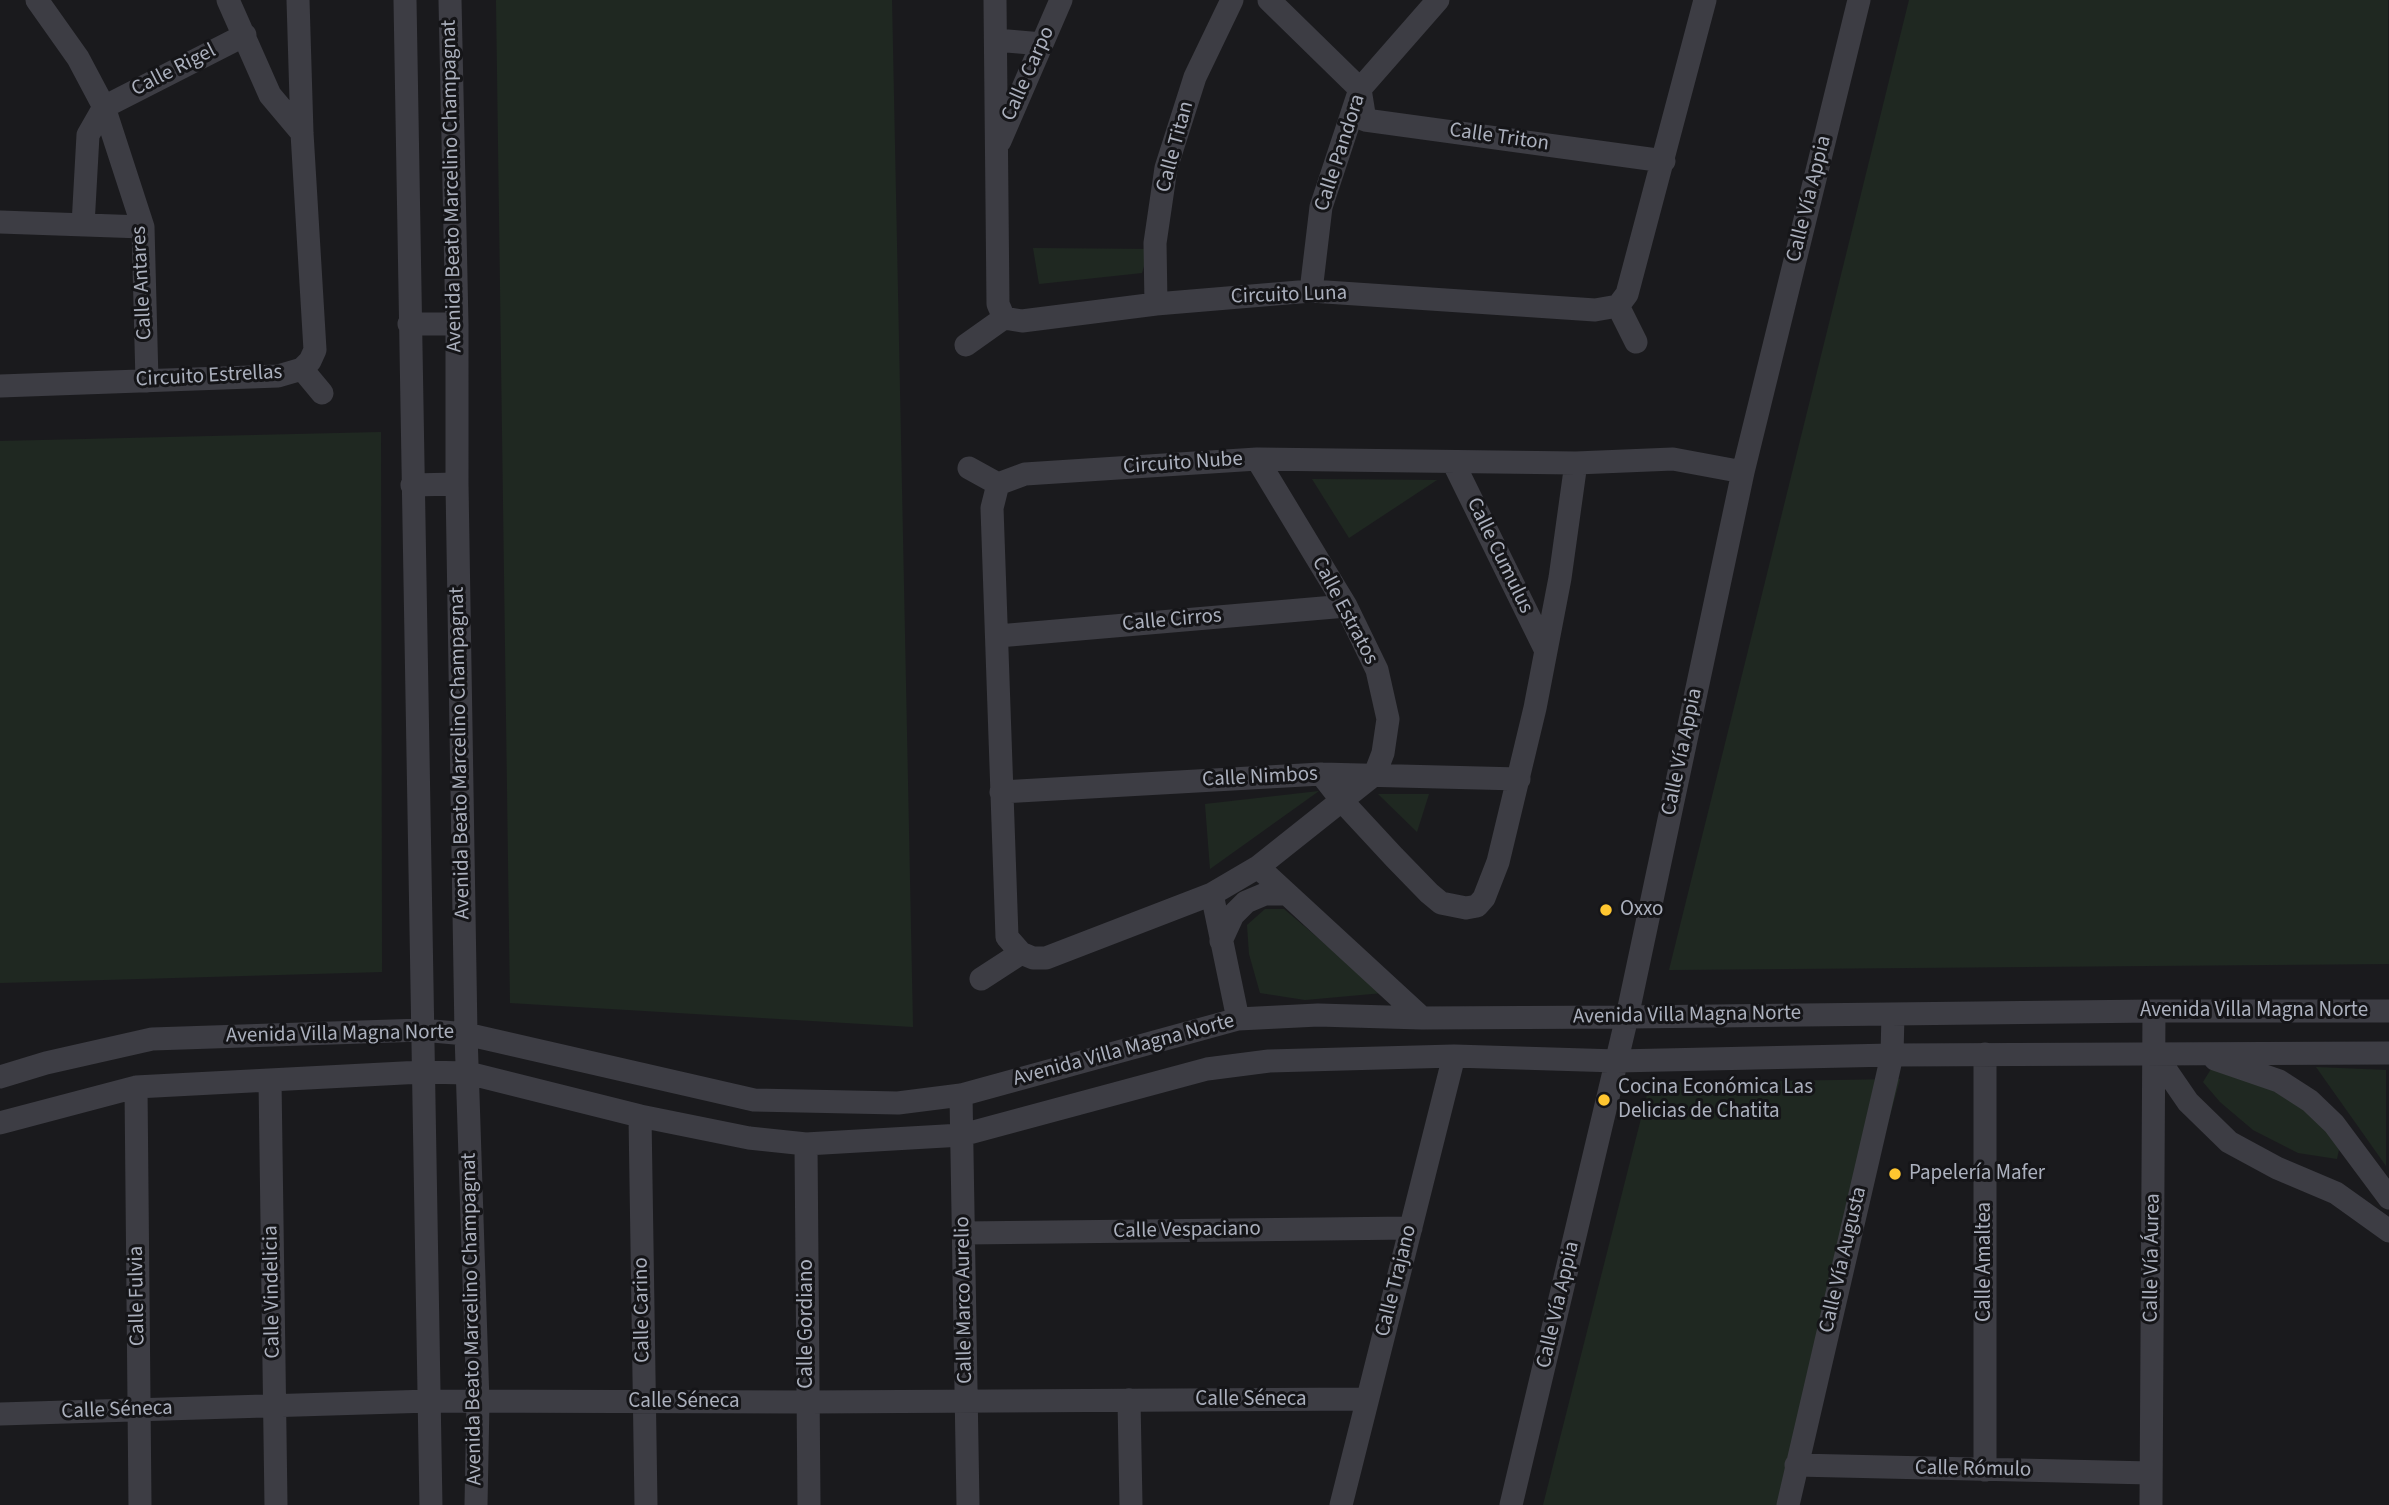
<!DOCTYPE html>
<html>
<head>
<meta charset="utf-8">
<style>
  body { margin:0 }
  canvas { display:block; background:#1a1a1d }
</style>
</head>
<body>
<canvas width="2389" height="1505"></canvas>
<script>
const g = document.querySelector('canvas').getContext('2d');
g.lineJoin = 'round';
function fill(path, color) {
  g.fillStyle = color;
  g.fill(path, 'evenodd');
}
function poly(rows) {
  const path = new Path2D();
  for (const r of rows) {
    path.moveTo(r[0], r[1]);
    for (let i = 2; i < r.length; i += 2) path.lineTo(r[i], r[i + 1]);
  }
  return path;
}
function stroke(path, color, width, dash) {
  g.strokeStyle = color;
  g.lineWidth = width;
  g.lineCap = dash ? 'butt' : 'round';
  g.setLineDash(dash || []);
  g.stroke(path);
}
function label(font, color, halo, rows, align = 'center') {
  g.font = font + ' "Source Sans 3",sans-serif';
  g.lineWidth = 6;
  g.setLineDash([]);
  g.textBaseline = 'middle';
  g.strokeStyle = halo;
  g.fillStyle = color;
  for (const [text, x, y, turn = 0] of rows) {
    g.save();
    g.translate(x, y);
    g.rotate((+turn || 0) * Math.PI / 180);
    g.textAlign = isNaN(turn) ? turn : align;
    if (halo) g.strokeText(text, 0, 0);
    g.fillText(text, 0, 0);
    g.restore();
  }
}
const green = poly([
  [496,0,892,0,913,1027,510,1003],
  [1909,0,2388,0,2389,964,1669,970],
  [1033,248,1149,249,1142,273,1039,284],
  [381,432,382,972,0,983,0,441],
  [1312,479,1437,480,1349,538],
  [1319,791,1210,869,1205,804],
  [1378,794,1429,794,1417,832],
  [1265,909,1284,909,1383,993,1305,1000,1260,993,1249,954,1247,925],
  [2316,1067,2386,1070,2386,1166],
  [2211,1069,2241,1073,2296,1100,2340,1145,2337,1159,2298,1153,2253,1130,2220,1102,2203,1082],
  [1900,1079,1784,1505,1543,1505,1650,1083]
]);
const minor = poly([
  [37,0,78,58,104,107,143,227,147,381],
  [228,0,270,95,302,133],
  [405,0,431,1505],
  [450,0,457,324,457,484,466,1034,478,1402,476,1505],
  [995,0,998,304,1004,318],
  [1269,0,1360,89,1365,120,1664,161],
  [996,40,1042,44],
  [1000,141,1061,0],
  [0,222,143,227],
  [83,225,88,135,104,107,245,35],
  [1311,291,1321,207,1360,89,1438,0],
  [1156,304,1155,243,1166,168,1195,77,1232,0],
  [1618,306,1636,342],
  [1004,318,1022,321,1156,304,1311,291,1595,310,1618,306,1627,294,1705,0],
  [409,324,457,324],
  [966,345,1004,318],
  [302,369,322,393],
  [0,386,278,376,302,369,310,361,315,350,302,133,298,0],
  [1453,462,1545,649],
  [969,468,998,484],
  [998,484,992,508,1007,937,1021,953,1033,958,1046,958,1212,894,1258,867,1375,774,1383,753,1388,719,1377,670,1346,606,1257,459],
  [998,484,1025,474,1257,459,1576,463,1673,459,1743,472],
  [412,485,457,484],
  [998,636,1346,606],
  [1321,774,1343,802,1394,857,1429,893,1441,903,1466,908,1477,906,1484,898,1498,862,1535,708,1560,578,1576,463],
  [1001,792,1321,774,1519,779],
  [1258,867,1422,1018],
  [1212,894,1238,1019],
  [1221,941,1233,915,1246,902,1265,894,1286,894],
  [981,979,1021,953],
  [2155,1054,2188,1102,2229,1142,2277,1168,2336,1193,2389,1231],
  [2215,1059,2279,1081,2310,1101,2334,1124,2389,1198],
  [0,1077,46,1063,152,1039,422,1030,466,1034,754,1100,898,1103,961,1095,1238,1019,1318,1015,1422,1018,1627,1017,2154,1011,2389,1011],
  [270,1080,276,1505],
  [136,1087,140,1505],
  [961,1095,968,1505],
  [640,1116,646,1505],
  [0,1123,136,1087,422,1072,468,1073,640,1116,749,1138,806,1144,962,1135,1207,1069,1269,1061,1454,1056,1617,1061,1892,1055,2389,1053],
  [806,1144,809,1505],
  [964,1233,1411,1228],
  [1129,1400,1131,1505],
  [0,1414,430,1401,808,1402,1367,1399],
  [1796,1465,2151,1473],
  [1985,1470,1985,1054],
  [1341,1505,1454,1056],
  [1511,1505,1627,1017,1743,472,1859,0],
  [1788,1505,1886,1082,1892,1055,1893,1014],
  [2151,1505,2154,1011]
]);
const markers = [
  [1606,910,7,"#ffc630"],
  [1604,1100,7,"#ffc630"],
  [1895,1174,7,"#ffc630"]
];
const streetNames = [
  ["Calle Rigel",174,71,-27],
  ["Calle Carpo",1029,74,-66],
  ["Calle Triton",1499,138,8],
  ["Calle Titan",1176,147,-75],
  ["Calle Pandora",1341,153,-72],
  ["Avenida Beato Marcelino Champagnat",453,186,-91],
  ["Calle Vía Appia",1810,199,-76],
  ["Calle Antares",143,283,-93],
  ["Circuito Luna",1289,296,-2],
  ["Circuito Estrellas",209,377,-3],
  ["Circuito Nube",1183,464,-4],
  ["Calle Cumulus",1499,556,64],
  ["Calle Estratos",1344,611,62],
  ["Calle Cirros",1172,621,-5],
  ["Calle Vía Appia",1683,752,-78],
  ["Avenida Beato Marcelino Champagnat",461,753,-91],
  ["Calle Nimbos",1260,778,-3],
  ["Avenida Villa Magna Norte",2254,1011],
  ["Avenida Villa Magna Norte",1687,1016,-1],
  ["Avenida Villa Magna Norte",340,1035,-1],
  ["Avenida Villa Magna Norte",1124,1051,-15],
  ["Calle Vespaciano",1187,1231,-1],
  ["Calle Vía Áurea",2153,1258,-89],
  ["Calle Vía Augusta",1844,1260,-77],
  ["Calle Amaltea",1985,1262,-90],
  ["Calle Trajano",1397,1281,-76],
  ["Calle Vindelicia",273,1292,-91],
  ["Calle Fulvia",138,1296,-91],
  ["Calle Marco Aurelio",965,1300,-91],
  ["Calle Vía Appia",1559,1305,-77],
  ["Calle Carino",643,1310,-91],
  ["Avenida Beato Marcelino Champagnat",473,1319,-91],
  ["Calle Gordiano",807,1324,-90],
  ["Calle Séneca",1251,1400],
  ["Calle Séneca",684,1402],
  ["Calle Séneca",117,1411,-2],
  ["Calle Rómulo",1973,1470,1]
];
const poiNames = [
  ["Oxxo",1620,910],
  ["Cocina Económica Las",1618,1088],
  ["Delicias de Chatita",1618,1112],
  ["Papelería Mafer",1909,1174]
];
fill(green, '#1f2821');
stroke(minor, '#3d3d44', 23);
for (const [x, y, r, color] of markers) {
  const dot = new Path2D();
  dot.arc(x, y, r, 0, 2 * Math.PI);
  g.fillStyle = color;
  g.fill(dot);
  stroke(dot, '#151518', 2.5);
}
label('21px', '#abb0bd', '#151518', streetNames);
label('21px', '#abb0bd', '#151518', poiNames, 'left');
</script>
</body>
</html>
